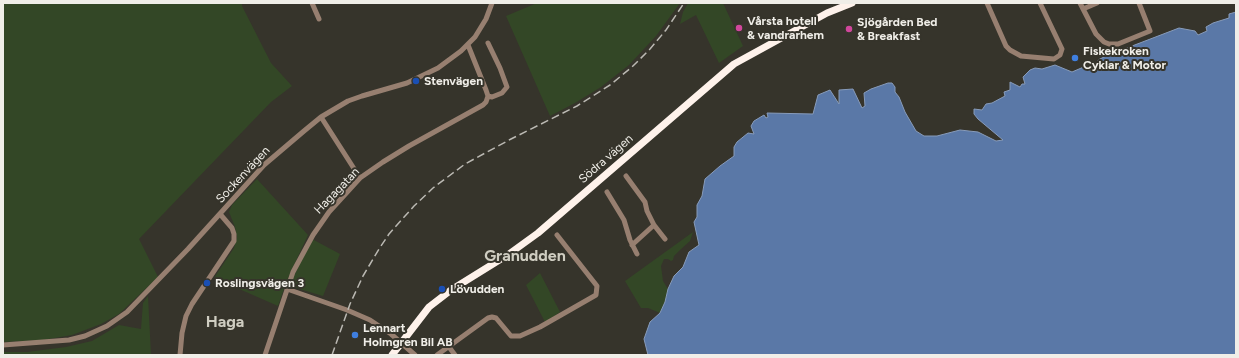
<!DOCTYPE html>
<html>
<head>
<meta charset="utf-8">
<style>
  body { margin:0 }
  #map { position:relative; width:1239px; height:358px; overflow:hidden; background:#36342b; font-family:Figtree,sans-serif }
  canvas { display:block }
  .frame { position:absolute; inset:0; border:4px solid #f0eee8; pointer-events:none }
</style>
</head>
<body>
<div id="map">
<canvas width="1239" height="358"></canvas>
<div class="frame"></div>
</div>
<script>
const g = document.querySelector('canvas').getContext('2d');
g.lineJoin = 'round';
function fill(path, color) {
  g.fillStyle = color;
  g.fill(path, 'evenodd');
}
function poly(rows) {
  const path = new Path2D();
  for (const r of rows) {
    path.moveTo(r[0], r[1]);
    for (let i = 2; i < r.length; i += 2) path.lineTo(r[i], r[i + 1]);
  }
  return path;
}
function stroke(path, color, width, dash) {
  g.strokeStyle = color;
  g.lineWidth = width;
  g.lineCap = dash ? 'butt' : 'round';
  g.setLineDash(dash || []);
  g.stroke(path);
}
function label(font, color, halo, rows, align = 'center') {
  g.font = font + ' Figtree,sans-serif';
  g.lineWidth = 4;
  g.setLineDash([]);
  g.textBaseline = 'middle';
  g.strokeStyle = halo;
  g.fillStyle = color;
  for (const [text, x, y, turn = 0] of rows) {
    g.save();
    g.translate(x, y);
    g.rotate((+turn || 0) * Math.PI / 180);
    g.textAlign = isNaN(turn) ? turn : align;
    if (halo) g.strokeText(text, 0, 0);
    g.fillText(text, 0, 0);
    g.restore();
  }
}
const green = poly([
  [3,3,242,3,242,6,271,63,292,86,271,102,139,239,158,277,119,314,101,324,72,335,43,340,3,342],
  [537,3,680,3,656,36,629,65,601,87,575,103,550,116,506,16],
  [688,3,723,3,743,46,719,63,696,15,680,24,683,12],
  [257,179,308,235,287,280,278,306,214,278,234,248,237,237,235,227,229,212,232,205],
  [693,232,690,241,680,250,674,256,673,260,671,261,668,259,664,259,661,266,663,281,668,289,665,302,660,313,648,308,641,308,625,281],
  [312,239,340,254,323,296,293,287,291,282],
  [540,273,560,312,545,322,526,285],
  [148,296,151,355,3,355,3,352,27,352,66,347,92,341,119,325,141,329,143,303]
]);
const water = poly([
  [1236,12,1236,355,648,355,644,339,650,322,660,313,665,302,668,289,674,276,683,267,689,252,699,245,694,222,697,217,697,205,702,196,705,179,720,166,734,156,734,147,737,142,748,133,754,134,751,126,754,121,764,115,766,118,768,117,767,113,813,114,818,95,830,90,839,104,839,90,853,89,862,108,865,106,864,93,871,89,888,83,892,83,895,87,895,92,899,97,905,112,916,131,924,136,937,136,960,130,978,132,996,141,1003,140,978,119,974,114,974,109,982,110,986,104,992,103,1005,96,1004,92,1010,90,1010,82,1020,87,1022,84,1025,84,1023,77,1030,70,1035,68,1042,69,1055,65,1072,72,1086,66,1092,68,1096,65,1098,60,1106,56,1179,28,1195,31,1198,35,1207,31,1206,27,1213,23,1229,18,1229,14,1236,12]
]);
const minor = poly([
  [312,3,319,19],
  [987,3,1006,46,1010,50,1021,56,1054,59,1060,55,1062,49,1040,3],
  [1080,3,1096,34,1104,42,1109,44,1118,44,1150,31,1139,3],
  [1083,9,1097,3],
  [488,43,500,68,507,87,502,93,492,97,488,96],
  [321,117,360,178],
  [626,176,645,202,647,211,654,225,665,239],
  [607,192,624,220,630,240,637,254],
  [632,245,654,225],
  [287,289,347,310,370,320,391,334,415,355],
  [3,345,69,340,85,336,107,326,127,312,188,249,264,165,304,131,321,117,348,101,362,96,407,83,438,68,461,51,475,37,486,19,492,3],
  [449,347,455,355],
  [180,355,182,333,186,316,192,304,234,241,234,234,232,228,220,214],
  [265,355,293,272,313,235,329,212,360,178,383,162,409,146,483,105,486,102,488,96,486,90,468,45],
  [437,355,488,318,492,317,496,318,511,336,520,336,540,327,596,295,597,286,557,235]
]);
const highway = poly([
  [392,355,429,307,451,290,509,254,538,233,734,64,827,13,852,3]
]);
const rail = poly([
  [332,355,350,304,363,276,379,249,389,234,414,206,433,188,465,164,511,139,577,106,610,85,632,67,650,49,666,30,684,3]
]);
const markers = [
  [739,28,4,"#d1479c"],
  [849,29,4,"#d1479c"],
  [1075,58,4,"#3f7fe0"],
  [416,81,4,"#1a4fb4"],
  [207,283,4,"#1a4fb4"],
  [442,289,4,"#1a4fb4"],
  [355,335,4,"#3f7fe0"]
];
const poiNames = [
  ["Vårsta hotell",747,21],
  ["& vandrarhem",747,35],
  ["Sjögården Bed",857,22],
  ["& Breakfast",857,36],
  ["Fiskekroken",1083,51],
  ["Cyklar & Motor",1083,65],
  ["Stenvägen",424,81],
  ["Roslingsvägen 3",215,283],
  ["Lövudden",450,289],
  ["Lennart",363,328],
  ["Holmgren Bil AB",363,342]
];
const streetNames = [
  ["Södra vägen",606,159,-41],
  ["Sockenvägen",243,175,-47],
  ["Hagagatan",337,191,-46]
];
const districtNames = [
  ["Granudden",525,256],
  ["Haga",225,322]
];
fill(green, '#334726');
fill(water, '#5a78a7');
stroke(water, '#879bba', 1);
stroke(minor, '#977f70', 5);
stroke(highway, '#fef2eb', 7);
stroke(rail, '#bbb9b3', 1.5, [8, 4]);
for (const [x, y, r, color] of markers) {
  const dot = new Path2D();
  dot.arc(x, y, r, 0, 2 * Math.PI);
  g.fillStyle = color;
  g.fill(dot);
  stroke(dot, '#36342b', 1.5);
}
label('bold 12px', '#f0eee8', '#36342b', poiNames, 'left');
label('12px', '#f0eee8', '#36342b', streetNames);
label('bold 16px', '#cfcdc1', '#36342b', districtNames);
</script>
</body>
</html>
